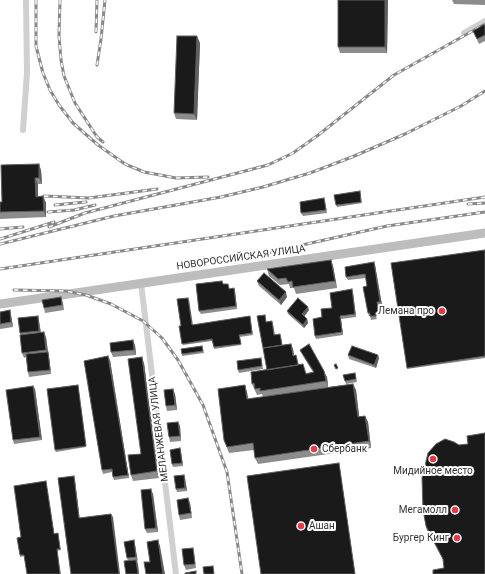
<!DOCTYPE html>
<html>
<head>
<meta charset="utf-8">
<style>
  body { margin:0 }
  canvas { display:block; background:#fff }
</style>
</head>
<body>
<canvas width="485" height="574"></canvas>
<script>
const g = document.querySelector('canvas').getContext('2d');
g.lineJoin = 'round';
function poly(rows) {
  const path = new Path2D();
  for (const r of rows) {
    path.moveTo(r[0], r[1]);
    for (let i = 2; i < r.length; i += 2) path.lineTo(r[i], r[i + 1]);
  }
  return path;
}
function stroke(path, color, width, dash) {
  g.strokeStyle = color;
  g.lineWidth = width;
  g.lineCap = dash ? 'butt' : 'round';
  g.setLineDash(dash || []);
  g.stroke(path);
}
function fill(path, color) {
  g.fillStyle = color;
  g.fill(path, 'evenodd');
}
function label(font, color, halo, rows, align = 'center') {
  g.font = font + ' Roboto,sans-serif';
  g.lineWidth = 4;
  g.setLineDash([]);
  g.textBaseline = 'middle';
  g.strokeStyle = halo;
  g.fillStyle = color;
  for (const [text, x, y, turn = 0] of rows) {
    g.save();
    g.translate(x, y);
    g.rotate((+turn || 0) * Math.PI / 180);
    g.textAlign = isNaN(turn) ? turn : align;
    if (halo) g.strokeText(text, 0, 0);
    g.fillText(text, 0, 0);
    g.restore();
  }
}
const minor = poly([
  [464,33,485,21],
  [23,130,27,73,26,0],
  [141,283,176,574]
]);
const secondary = poly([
  [0,304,485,233]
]);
const rail = poly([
  [36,0,36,46,43,73,50,90,59,105,73,123,98,145,125,164,144,172,176,178,208,177],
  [60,0,59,36,61,60,64,76,75,103,97,137,103,142],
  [96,32,97,0],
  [97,65,101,39,105,0],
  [44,196,89,198,157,189],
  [468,204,485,203],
  [55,205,86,202],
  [48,212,74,210,95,205],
  [49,227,85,213,268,165,293,153,317,136,394,75,485,24],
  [0,229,23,227],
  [0,239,54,222],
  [0,244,114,216,221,197,263,187,310,173,352,157,405,134,461,106,485,91],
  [219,259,262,254,387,226,485,212],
  [0,269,485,197],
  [14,290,66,291,86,295,111,304,143,321,162,338,178,360,203,405,227,472,242,574]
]);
const wall = poly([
  [388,0,387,53,340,53,338,47],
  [452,0,485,0,485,5,454,4],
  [485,24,485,41,479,44,473,31],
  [200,43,197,120,176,119,174,113],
  [41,170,42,184,38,184,38,196,43,196,46,203,46,217,0,219,0,202,2,202],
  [360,192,362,203,337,207,336,205],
  [325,201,327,213,303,216,301,213],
  [485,250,485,358,407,369,407,368],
  [331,260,333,266,337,288,296,294,294,288,290,288,289,284,280,285,269,276,267,269],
  [375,265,382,305,378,306,380,316,376,316,377,319,371,320,370,316,369,316,368,313,367,286,366,278,348,280,346,277],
  [257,281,287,297,281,305,259,286],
  [224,284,229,287,230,289,234,288,235,291,237,309,201,314,199,311],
  [353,293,356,317,341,319,343,335,316,339,315,336,322,317,332,308],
  [61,297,63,302,64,310,45,313,44,308],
  [189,299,193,325,250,318,253,335,240,337,241,345,214,349,212,341,183,345,181,326],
  [309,310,304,316,307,319,308,323,304,328,288,314,287,311],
  [0,312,11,315,13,327,0,329],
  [266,318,266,322,273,324,275,335,281,337,282,345,291,344,293,349,294,356,296,355,299,365,306,373,313,372,303,356,300,350,327,377,328,387,353,384,356,390,359,416,365,416,368,422,371,448,258,464,255,458,254,450,229,453,224,440,247,392,248,399,263,397,262,394,257,395,252,384,267,370],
  [39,321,41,332,46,337,48,352,49,357,51,374,29,377,28,372,26,357,24,358,22,353,20,333],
  [135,345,136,355,113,357,111,352],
  [202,346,204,353,182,356,182,354],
  [348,355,379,358,376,368,349,359],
  [261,358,263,369,239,373,238,370],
  [110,360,129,478,114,480,112,472,103,474,102,470],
  [144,363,159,478,133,481,131,475,141,454],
  [355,373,357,382,346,384,345,381],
  [33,386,35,389,42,440,14,444,13,440],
  [78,386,86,447,56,452,55,450],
  [175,394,177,410,167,411,166,406],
  [178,422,180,426,181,441,170,442,169,437],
  [485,433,444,561,427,531,426,526,459,445,468,444],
  [180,448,181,452,183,466,173,467,172,464],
  [184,475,185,478,187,491,177,492,176,489],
  [46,481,54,534,58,533,58,535,61,550,57,551,61,574,27,574,24,556,20,557,20,555,21,537],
  [153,494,158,532,147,533,145,529],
  [188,498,190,503,192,518,180,520,179,515],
  [135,545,139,574,126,574,128,561,127,558],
  [194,552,196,568,186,570,184,565]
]);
const shadedWall = poly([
  [385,0,388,0,387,53,385,47],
  [197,36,200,43,197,120,194,114],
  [39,164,41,170,42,184,39,178],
  [35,178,38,184,38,203,36,197],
  [43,196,46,203,46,217,44,211],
  [331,260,333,266,337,288,335,281],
  [374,262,375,265,382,305,380,302],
  [234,288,235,291,237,309,236,306],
  [352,289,353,293,356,317,355,314],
  [286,292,287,297,281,305,279,300],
  [308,307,309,310,303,318,302,314],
  [10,310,11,315,13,327,11,322],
  [38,316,39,321,41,336,39,331],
  [340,316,341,319,343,335,342,332],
  [307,319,308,323,304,328,303,325],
  [44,332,46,337,48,353,48,352,49,357,51,374,50,370,48,354,46,350],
  [133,340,135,345,136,355,134,350],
  [291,344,293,349,295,361,293,356],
  [378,355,379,358,376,368,374,365],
  [108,356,110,360,129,478,128,475],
  [142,357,144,363,159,478,157,471],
  [324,371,327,377,328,387,326,381],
  [353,384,356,390,360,423,358,417],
  [245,385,247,392,249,406,247,399],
  [33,386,35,389,42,440,40,437],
  [173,389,175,394,177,410,175,405],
  [365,416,368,422,371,448,369,441],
  [178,422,180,426,181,441,180,436],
  [180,448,181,452,183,466,182,463],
  [339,463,339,465,355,574],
  [184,475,185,478,187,491,185,488],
  [74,476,75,480,80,521,79,518],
  [151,489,153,494,158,532,156,528],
  [188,498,190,503,192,518],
  [111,514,113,517,120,574,119,574],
  [134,540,135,545,138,562,136,557],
  [158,540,160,546,165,574,163,574],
  [136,560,138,564,139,574,138,574]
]);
const building = poly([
  [338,0,385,0,385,47,338,47,338,0],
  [485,24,485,35,477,39,473,31,485,24],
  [177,36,197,36,194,114,174,113,177,36],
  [39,164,39,178,35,178,36,197,43,196,44,211,0,212,0,202,2,202,1,165,39,164],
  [360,191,361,202,336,205,334,195,360,191],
  [324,198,326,210,301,213,300,202,324,198],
  [485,250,485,356,407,368,391,263,485,250],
  [331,260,335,281,293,287,292,281,288,282,286,278,278,279,267,269,331,260],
  [374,262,380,302,377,302,379,312,375,313,376,316,370,316,370,313,368,313,363,287,367,286,365,274,346,277,345,267,374,262],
  [264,273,286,292,279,300,257,281,264,273],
  [222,281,223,284,228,284,229,289,234,288,236,306,199,311,196,284,222,281],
  [352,289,355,314,340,316,342,332,315,336,313,319,322,317,321,309,332,308,330,293,352,289],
  [61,297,62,305,44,308,42,300,61,297],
  [188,298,192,325,250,316,252,333,239,335,241,344,214,347,212,339,182,344,179,326,181,326,177,299,188,298],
  [298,298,308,307,302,314,307,319,303,325,287,311,298,298],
  [10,310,11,322,0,324,0,312,10,310],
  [265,315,266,322,272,321,274,335,280,334,282,345,263,348,257,316,265,315],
  [38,316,39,331,20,333,18,318,38,316],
  [44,332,46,350,22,353,20,335,44,332],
  [133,340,134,350,111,352,110,343,133,340],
  [291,344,293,356,296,355,298,365,267,370,263,348,291,344],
  [309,344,324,371,326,381,260,391,260,388,255,389,254,383,252,384,251,372,303,364,306,374,314,372,300,350,309,344],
  [202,346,203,351,182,354,181,349,202,346],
  [352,346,378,355,374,365,348,355,352,346],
  [48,352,50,370,28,372,26,354,48,352],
  [108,356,128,475,113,477,112,469,102,470,84,361,108,356],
  [142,357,157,471,131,475,128,455,141,454,128,359,142,357],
  [261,358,262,366,238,370,237,361,261,358],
  [336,364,338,368,336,369,334,365,336,364],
  [355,373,356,379,345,381,343,375,355,373],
  [353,384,358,417,365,416,369,441,255,458,253,443,227,447,224,440,218,389,245,385,247,399,353,384],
  [78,385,86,446,55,450,47,389,78,385],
  [33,386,40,437,13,440,6,390,33,386],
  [173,389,175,405,166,406,164,390,173,389],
  [178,422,180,436,169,437,167,423,178,422],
  [485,433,485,574,433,574,433,570,444,568,443,559,426,526,423,510,422,478,428,453,436,444,445,439,454,442,459,445,468,444,467,436,485,433],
  [180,448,182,463,172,464,170,450,180,448],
  [339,463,355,574,261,574,247,476,339,463],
  [184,475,185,488,176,489,174,476,184,475],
  [74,476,79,518,111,514,119,574,71,574,58,478,74,476],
  [46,481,54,534,58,533,60,549,57,549,60,574,27,574,24,555,20,555,17,538,21,537,14,486,46,481],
  [151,489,156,528,145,529,141,490,151,489],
  [188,498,191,513,179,515,177,500,188,498],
  [134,540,136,557,127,558,124,542,134,540],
  [158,540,163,574,146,574,144,562,150,562,147,542,158,540],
  [193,548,195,564,184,565,182,549,193,548],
  [136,560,138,574,126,574,124,561,136,560],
  [213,566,214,574,204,574,203,567,213,566],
  [196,571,196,574,185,574,185,573,196,571]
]);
const markers = [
  [442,311,4,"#e63946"],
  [314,449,4,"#e63946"],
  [433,459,4,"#e63946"],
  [455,510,4,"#e63946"],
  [301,526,4,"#e63946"],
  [457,538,4,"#e63946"]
];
const streetNames = [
  ["НОВОРОССИЙСКАЯ УЛИЦА",241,258,-8],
  ["МЕЛАНЖЕВАЯ УЛИЦА",159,429,-97]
];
const poiNames = [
  ["Лемана про",434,311],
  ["Сбербанк",322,449,"left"],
  ["Мидийное место",433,471,"center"],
  ["Мегамолл",447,510],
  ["Ашан",309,526,"left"],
  ["Бургер Кинг",449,538]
];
stroke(minor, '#d0d0d0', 6);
stroke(secondary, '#bdbdbd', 9);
stroke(rail, '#888', 3);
stroke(rail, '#fff', 1.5, [4.5]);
fill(wall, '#8c8c8c');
fill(shadedWall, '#5f5f5f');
fill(building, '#1a1a1a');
stroke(building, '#5f5f5f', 1);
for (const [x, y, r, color] of markers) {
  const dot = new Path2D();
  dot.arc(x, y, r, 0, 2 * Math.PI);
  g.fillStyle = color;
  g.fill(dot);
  stroke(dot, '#fff', 1.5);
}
label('10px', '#333', '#fff', streetNames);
label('10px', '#333', '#fff', poiNames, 'right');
</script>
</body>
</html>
